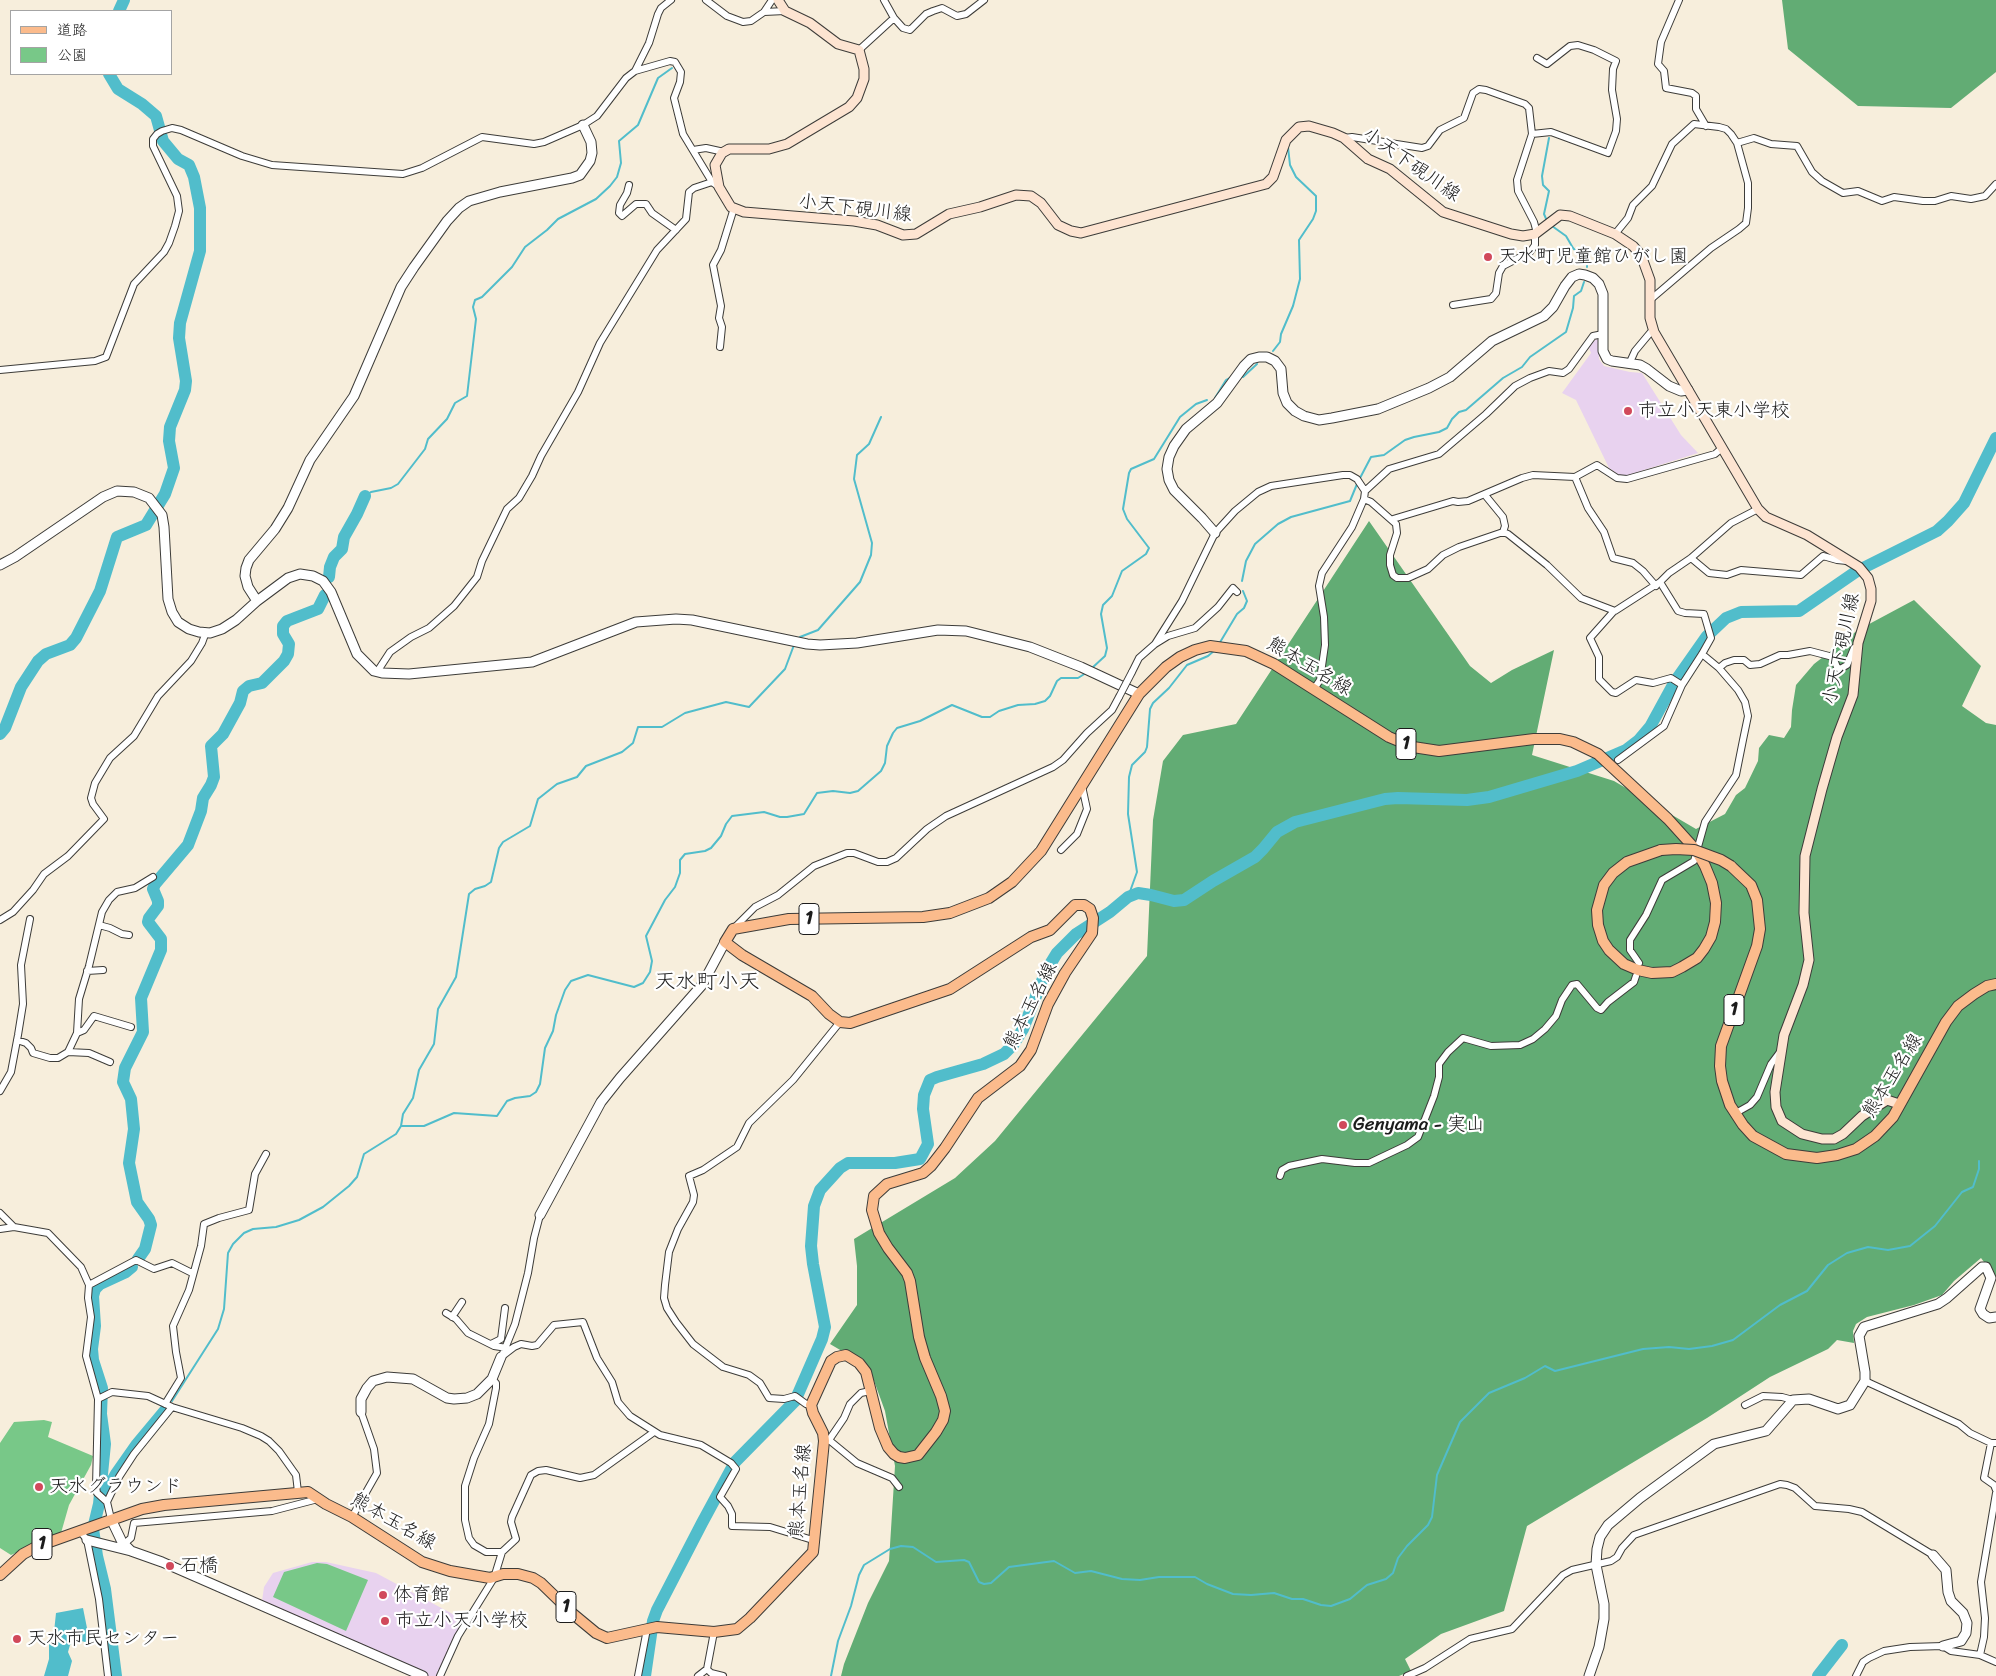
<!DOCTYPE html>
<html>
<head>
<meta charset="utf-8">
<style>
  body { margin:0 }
  #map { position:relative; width:1996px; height:1676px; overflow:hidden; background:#f7eedc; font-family:Sriracha,"Klee One",sans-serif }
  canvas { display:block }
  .legend { position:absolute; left:10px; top:10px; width:162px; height:65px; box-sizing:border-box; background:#fff; border:1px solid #a4a4a4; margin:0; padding:6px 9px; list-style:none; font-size:15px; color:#1c1c1c }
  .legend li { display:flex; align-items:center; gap:10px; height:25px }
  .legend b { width:25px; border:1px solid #a4a4a4 }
</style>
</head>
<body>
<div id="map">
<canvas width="1996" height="1676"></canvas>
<ul class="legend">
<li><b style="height:6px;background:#fbbb8c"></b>道路</li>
<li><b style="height:14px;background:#78c888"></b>公園</li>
</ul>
</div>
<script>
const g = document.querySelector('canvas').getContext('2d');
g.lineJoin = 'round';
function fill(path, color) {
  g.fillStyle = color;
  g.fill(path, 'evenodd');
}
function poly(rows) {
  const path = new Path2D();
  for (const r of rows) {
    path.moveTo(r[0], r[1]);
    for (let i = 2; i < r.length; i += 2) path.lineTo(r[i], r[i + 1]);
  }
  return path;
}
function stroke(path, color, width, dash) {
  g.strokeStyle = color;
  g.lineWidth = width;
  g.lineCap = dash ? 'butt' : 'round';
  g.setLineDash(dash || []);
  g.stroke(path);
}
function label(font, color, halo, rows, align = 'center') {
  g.font = font + ' Sriracha,"Klee One",sans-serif';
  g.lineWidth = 4.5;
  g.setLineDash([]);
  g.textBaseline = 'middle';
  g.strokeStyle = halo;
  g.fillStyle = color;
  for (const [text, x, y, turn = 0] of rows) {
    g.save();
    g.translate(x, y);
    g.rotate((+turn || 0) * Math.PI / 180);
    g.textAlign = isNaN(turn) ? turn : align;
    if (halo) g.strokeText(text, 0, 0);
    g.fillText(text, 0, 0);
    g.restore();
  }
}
const built = poly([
  [1598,338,1600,339,1599,359,1604,366,1630,372,1642,373,1681,435,1698,453,1622,477,1609,468,1576,400,1562,393,1591,353,1589,348,1593,342],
  [312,1562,326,1562,376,1573,462,1619,463,1624,438,1676,428,1676,262,1601,264,1587,273,1573]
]);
const green = poly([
  [44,1420,52,1422,48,1437,93,1456,91,1465,69,1505,61,1533,11,1555,0,1548,0,1443,14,1422],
  [317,1563,327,1564,368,1580,346,1631,273,1597,284,1572]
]);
const forest = poly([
  [1782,0,1996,0,1996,72,1951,108,1858,106,1788,49],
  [1369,521,1470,666,1491,683,1512,670,1554,650,1532,755,1614,781,1696,829,1725,814,1736,795,1745,788,1758,761,1759,748,1769,735,1784,738,1791,727,1792,710,1796,685,1814,664,1858,630,1914,600,1981,666,1962,706,1986,723,1996,725,1996,1278,1981,1258,1954,1281,1942,1295,1914,1305,1867,1317,1856,1324,1853,1331,1854,1343,1837,1340,1828,1349,1770,1377,1707,1418,1527,1526,1504,1611,1441,1634,1405,1659,1411,1671,1399,1676,841,1676,844,1664,868,1603,889,1561,895,1466,885,1411,869,1367,830,1344,857,1305,857,1266,854,1239,955,1178,995,1141,1147,956,1153,820,1163,761,1183,735,1236,724]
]);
const water = poly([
  [83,1608,90,1643,76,1640,70,1645,68,1652,72,1661,68,1676,44,1676,49,1659,49,1639,54,1632,56,1613]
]);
const stream = poly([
  [1547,221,1544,214,1549,191,1543,185,1542,176,1549,138],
  [1552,226,1566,236,1573,248,1587,263,1587,267],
  [1273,351,1280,342,1281,334,1293,306,1300,279,1299,240,1313,219,1316,211,1316,196,1296,177,1290,165,1288,147],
  [1243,377,1257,364],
  [1215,398,1226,380,1233,376],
  [1359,480,1371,457,1384,455,1405,440,1414,437,1439,432,1447,428,1452,419,1459,412,1466,410,1503,378,1522,367,1530,357,1566,332,1573,308,1574,296,1581,291,1584,282],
  [365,496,371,492,391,488,398,484,425,449,428,439,447,419,455,403,467,396,476,319,473,307,475,300,482,297,512,267,525,247,547,230,558,219,596,199,610,186,617,177,621,163,619,141,638,125,658,78,672,68],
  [1242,581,1246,561,1255,544,1278,524,1291,517,1350,501,1357,484],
  [798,639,800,637,818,630,860,582,871,555,872,543,854,479,857,455,869,444,881,417],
  [1219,644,1237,614,1244,608,1247,601,1243,591],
  [1092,668,1105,656,1107,648,1101,614,1103,605,1112,596,1122,571,1146,554,1149,548,1127,519,1123,509,1129,473,1131,469,1154,459,1180,417,1196,404,1207,400],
  [1128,897,1137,872,1128,814,1129,777,1132,765,1145,752,1147,747,1150,709,1153,703,1169,688,1187,665,1208,656,1215,650],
  [401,1126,424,1126,454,1113,497,1116,507,1101,515,1098,530,1096,536,1092,540,1084,545,1048,553,1031,556,1015,565,990,571,981,588,975,634,987,643,983,650,972,652,961,646,936,665,900,675,887,680,873,680,860,685,854,705,851,711,848,721,836,726,824,732,816,764,812,780,817,787,817,804,814,817,793,833,791,850,793,858,791,881,771,885,763,887,746,893,733,897,728,920,721,952,705,982,717,990,717,999,711,1018,705,1035,704,1045,701,1050,696,1057,681,1061,678,1078,678,1086,673],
  [172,1401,218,1329,224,1309,228,1253,233,1244,244,1233,253,1229,276,1227,299,1220,323,1207,349,1186,357,1177,364,1154,396,1134,401,1126,403,1114,413,1098,419,1070,434,1044,438,1009,456,977,469,894,475,889,485,886,491,882,499,848,503,842,530,826,538,799,557,784,577,777,586,766,622,752,633,743,638,727,662,727,685,713,726,702,749,707,785,669,794,645],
  [831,1676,838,1641,851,1606,859,1575,864,1565,890,1549,901,1546,913,1547,936,1562,964,1560,969,1562,979,1582,984,1584,991,1583,1009,1567,1054,1561,1075,1573,1091,1571,1122,1579,1140,1580,1159,1577,1195,1577,1207,1584,1233,1594,1251,1595,1274,1593,1292,1599,1303,1599,1321,1605,1331,1606,1350,1599,1367,1585,1386,1579,1393,1573,1398,1558,1407,1546,1428,1525,1432,1517,1437,1475,1460,1422,1489,1393,1525,1378,1545,1366,1555,1371,1643,1349,1669,1347,1689,1349,1712,1346,1733,1340,1780,1305,1807,1291,1828,1265,1847,1253,1868,1247,1888,1250,1910,1246,1935,1226,1962,1192,1973,1187,1979,1169,1979,1161]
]);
const river = poly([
  [119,11,124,0],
  [329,577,330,567,334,557,342,549,344,537,357,514,365,496],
  [0,734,5,728,21,687,38,661,46,654,70,645,76,638,100,591,117,537,146,525,165,494,174,468,169,441,170,427,185,390,186,381,179,338,180,323,200,251,200,208,194,177,189,165,178,159,163,141,156,116,142,104,118,89,109,74],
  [138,1259,145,1249,151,1225,149,1219,137,1202,129,1163,134,1129,131,1099,123,1082,125,1068,143,1032,141,998,161,950,161,939,148,922,149,918,158,906,158,901,153,889,155,884,188,845,201,811,203,798,211,785,214,777,211,746,223,734,240,703,243,691,249,686,262,683,284,661,288,654,289,644,283,634,283,626,287,621,318,609,325,595],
  [102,1499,116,1474,137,1444,167,1408],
  [116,1676,105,1589,97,1556,93,1529,99,1504,105,1444,101,1414,102,1388,93,1360,92,1349,95,1326,93,1296,95,1289,100,1284,126,1272,132,1267],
  [645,1676,653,1621,657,1610,702,1523,735,1462,795,1401,822,1339,825,1327,813,1264,811,1246,814,1206,820,1190,840,1168,848,1163,895,1163,920,1159,928,1144,923,1109,924,1095,930,1080,937,1077,983,1064,1004,1054,1013,1045,1023,1029,1046,971,1057,953,1076,934,1110,912,1128,897,1138,893,1151,895,1174,901,1184,900,1213,881,1255,857,1263,849,1277,832,1295,822,1385,799,1398,798,1467,800,1489,797,1577,771,1626,750,1639,740,1650,727,1674,683,1707,636,1726,618,1741,612,1799,611,1857,571,1937,531,1948,521,1964,503,1996,438],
  [1818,1676,1842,1645]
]);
const minor = poly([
  [706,0,727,16,743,22,751,21,764,12,785,11],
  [884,0,894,18,903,28,910,30,926,14,933,11,942,8,957,16,966,14,984,0],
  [1679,0,1661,42,1658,64,1664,71,1666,88,1692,93,1696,96,1696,109,1706,126],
  [764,12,772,0],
  [859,50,894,18],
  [635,71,649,43,658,14,661,8,671,0],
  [1532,134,1551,132,1608,153,1616,131,1617,119,1612,90,1613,69,1616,61,1594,50,1578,45,1570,46,1547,64,1537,58],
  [1344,138,1352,137,1422,148,1428,146,1440,130,1464,118,1473,93,1479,89,1486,90,1525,104,1529,108,1532,134,1517,180,1518,191,1534,222,1537,233],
  [1737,143,1754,138,1771,144,1797,146,1812,172,1822,181,1843,193,1858,191,1882,201,1894,197,1923,201,1935,201,1951,196,1971,199,1985,196,1996,184],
  [693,150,706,148,724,152],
  [629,185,627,193,620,205,619,213,622,216,636,204,646,204,652,213,676,230],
  [1615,234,1628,218,1633,205,1652,186,1672,144,1694,124,1719,127,1726,129,1731,134,1737,143,1748,183,1748,208,1746,223,1739,229,1711,248,1650,300],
  [1453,305,1491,299,1496,293,1499,273,1503,266,1530,252,1535,245,1535,234],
  [720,347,722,327,719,318,721,306,713,265,721,250,734,208],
  [1630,362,1635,351,1650,333,1654,332],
  [0,370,95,361,106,357,134,284,164,252,169,243,175,226,179,211,177,196,153,146,153,139,157,134,162,131,172,128,181,130,242,156,272,165,403,174,422,168,482,137,534,144,544,142,583,125,597,116,626,78,635,71,670,61,675,62,681,72,680,82,674,98,683,134,712,182,719,187],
  [1575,477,1588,508,1604,532,1613,558,1633,563,1643,571,1656,586],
  [1365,491,1389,469,1439,454,1486,414,1515,386,1530,378,1549,371,1563,373,1569,369,1593,336,1603,334],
  [1485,495,1503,517,1505,526,1503,532],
  [1364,499,1371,502,1396,524,1397,533,1390,555,1390,565,1393,575,1397,578,1408,578,1428,569,1443,555,1459,547,1503,532,1508,534,1547,565,1581,598,1615,611,1660,582,1669,573,1691,558,1731,523,1758,509],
  [1393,519,1453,501,1458,502,1468,501,1522,478,1533,475,1575,477,1597,465,1617,478,1627,479,1715,454,1722,448],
  [1691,558,1709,573,1727,575,1741,570,1801,575,1823,556,1837,560,1847,561],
  [1614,611,1590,638,1599,657,1599,679,1612,692,1616,693,1636,680,1653,683,1671,678,1682,685],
  [1155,644,1182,601,1215,533,1235,511,1258,492,1271,486,1343,475,1350,475,1357,479,1365,491,1364,499,1352,527,1322,573,1319,586,1324,617,1325,645,1320,680,1314,689],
  [1719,668,1725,663,1734,660,1744,660,1750,665,1760,664,1780,655,1788,655,1810,651,1833,657,1837,667,1840,669,1847,665,1854,648],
  [377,672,390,652,411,637,429,628,454,606,477,577,482,561,507,509,519,498,532,476,541,456,578,392,600,343,657,250,686,219,689,192,694,188,712,182],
  [1132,672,1139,658,1155,644,1168,636,1195,628,1218,607,1233,588,1237,592],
  [1618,760,1664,726,1682,685,1702,654,1711,638,1704,614,1685,613,1678,611,1660,582],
  [1061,850,1077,834,1087,809,1082,786],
  [0,920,13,912,33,890,44,874,68,856,104,819,93,804,91,798,95,783,110,758,134,736,158,696,191,661,202,643,206,632],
  [99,925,110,928,122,934,129,935],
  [733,929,755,907,778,895,814,866,847,853,854,853,878,862,887,862,896,858,927,829,946,816,1053,767,1063,760,1087,733,1112,710,1119,697],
  [1639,963,1630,950,1630,940,1646,915,1662,880,1694,861,1705,822,1736,775,1743,740,1748,716,1745,702,1738,690,1719,668,1702,654],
  [87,971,103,970],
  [77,1033,79,999,89,966,102,912,109,900,117,892,135,888,153,877],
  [17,1040,26,1043,31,1048,33,1053,50,1058,58,1058,68,1052,89,1053,110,1062],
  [68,1052,77,1033,84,1030,94,1016,131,1027],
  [0,1091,11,1072,18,1035,23,1004,21,965,30,919],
  [1734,1114,1750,1105,1757,1097,1771,1064,1780,1052],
  [1280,1176,1282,1170,1289,1166,1322,1159,1355,1163,1369,1163,1407,1145,1418,1137,1434,1096,1439,1077,1439,1064,1448,1052,1463,1038,1491,1046,1520,1045,1533,1039,1545,1029,1556,1016,1562,1000,1572,985,1577,984,1597,1008,1601,1010,1608,1002,1634,982,1636,976],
  [0,1213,14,1227],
  [0,1229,14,1227,48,1233,81,1267,89,1285,88,1298,91,1317,86,1356,98,1399],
  [89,1285,136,1260,154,1269,172,1263,192,1273],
  [446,1313,456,1319,468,1333,494,1346,507,1348],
  [452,1317,462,1302],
  [491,1344,501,1339,505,1308],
  [502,1356,515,1324,528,1273,534,1238,540,1215],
  [501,1357,514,1347,521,1344,532,1346,537,1345,554,1325,583,1322,597,1358,612,1382,618,1402,630,1416,660,1435,701,1445,731,1463,736,1469,720,1497,728,1506,732,1514,732,1526,770,1527,816,1541],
  [492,1379,496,1383,496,1388,489,1424,474,1458,465,1486,465,1520,469,1538,474,1545,486,1552,502,1552],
  [1865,1381,1959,1424,1970,1433,1991,1443,1996,1443],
  [165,1404,181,1378,176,1352,173,1326,189,1290,201,1246,204,1224,219,1218,249,1210,255,1174,266,1154],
  [811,1405,806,1404,795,1396,784,1399,769,1398,760,1383,749,1375,723,1367,693,1344,676,1322,667,1308,664,1298,665,1285,669,1252,678,1229,693,1202,694,1195,689,1176,703,1170,737,1147,749,1123,793,1080,840,1022],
  [1745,1405,1763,1396,1782,1397,1793,1400],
  [829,1440,844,1418,850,1404,861,1393,870,1391],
  [824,1441,829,1440,857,1463,892,1478,899,1487],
  [1991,1443,1984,1478,1994,1485,1996,1490],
  [107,1502,119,1477,134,1454,172,1407],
  [352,1517,377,1473,374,1449,361,1412],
  [111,1519,107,1502,97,1493,96,1487,98,1399,112,1392,148,1396,172,1407,242,1428,261,1436,269,1441,279,1451,296,1475,298,1492],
  [79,1530,87,1540,99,1599,108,1676],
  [124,1544,131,1538,134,1523,272,1511,318,1499],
  [1980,1655,1984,1637,1985,1618,1981,1582,1996,1493],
  [707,1669,711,1673,723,1676],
  [440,1676,458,1636,494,1578,502,1552,516,1539,511,1522,512,1517,531,1475,538,1471,546,1470,580,1478,594,1475,654,1432],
  [638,1676,647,1629],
  [698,1676,707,1669,714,1632],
  [1407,1676,1425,1668,1470,1639,1512,1629,1563,1575,1572,1570,1611,1561,1617,1557,1622,1548,1634,1535,1780,1484,1787,1485,1795,1488,1815,1506,1849,1509,1862,1512,1933,1555],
  [1856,1676,1863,1662,1869,1658,1884,1651,1910,1647,1943,1646,1951,1651,1980,1655,1996,1662]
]);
const tertiary = poly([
  [1215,533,1202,518,1174,490,1169,480,1167,469,1169,457,1174,446,1186,429,1217,403,1244,366,1251,359,1259,357,1267,357,1275,361,1281,369,1283,393,1287,403,1295,411,1304,416,1319,420,1332,418,1378,409,1429,388,1450,377,1492,341,1544,316,1553,307,1565,286,1572,277,1579,274,1585,275,1593,278,1599,284,1603,294,1603,351,1607,359,1612,361,1640,365,1647,369,1669,386,1681,391,1688,390],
  [0,565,15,557,103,497,117,491,134,492,149,498,162,515,164,527,168,599,172,612,178,622,189,629,199,632,210,633,222,629,236,620,257,601,288,578,300,574,313,576,323,581,331,592,357,654,374,671,382,673,409,674,532,662,636,622,676,619,692,620,807,644,820,645,857,643,938,630,966,631,1030,647,1081,667,1139,694],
  [257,601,248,587,245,576,246,568,249,560,275,529,288,508,310,460,354,396,401,287,414,267,447,221,459,208,469,201,500,192,572,178,580,175,590,161,592,153,591,142,583,125],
  [540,1215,601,1102,620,1078,702,985,725,942],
  [361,1412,361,1399,367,1388,373,1381,387,1377,413,1379,447,1398,454,1399,467,1398,477,1394,492,1379,501,1357],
  [111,1519,122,1542,131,1551,162,1562,423,1676],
  [87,1540,131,1551],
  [1933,1555,1946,1570,1948,1592,1951,1601,1963,1613,1967,1623,1966,1633,1961,1641,1943,1646],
  [1589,1676,1599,1647,1604,1619,1604,1604,1596,1565,1597,1549,1600,1537,1608,1525,1640,1498,1714,1444,1766,1431,1793,1400,1809,1399,1838,1409,1850,1405,1865,1381,1865,1372,1859,1336,1864,1327,1938,1304,1947,1298,1982,1267,1986,1267,1991,1278,1980,1309,1983,1314,1989,1318,1996,1317]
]);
const secondary = poly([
  [778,0,785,11,810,23,838,44,859,50,864,69,864,79,857,98,849,107,787,144,769,149,729,149,722,153,715,165,719,187,731,207,744,212,854,221,877,225,903,235,916,234,949,214,980,207,1016,195,1031,196,1041,203,1058,225,1071,231,1081,233,1266,184,1273,177,1286,140,1299,127,1309,126,1333,133,1344,138,1368,159,1390,169,1443,212,1511,234,1523,236,1535,234,1560,215,1570,216,1615,234,1633,246,1641,255,1650,280,1650,318,1654,332,1758,509,1766,517,1807,535,1859,567,1868,578,1871,589,1871,601,1858,643,1853,695,1837,737,1822,789,1805,856,1804,913,1809,960,1803,985,1784,1035,1775,1092,1776,1107,1782,1121,1802,1134,1822,1139,1834,1139,1843,1134,1862,1116,1887,1100,1899,1104]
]);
const primary = poly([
  [1731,866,1751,885,1757,900,1760,929,1757,946,1721,1046,1720,1066,1722,1081,1730,1105,1743,1125,1753,1136,1786,1154,1817,1158,1837,1155,1856,1149,1875,1136,1893,1117,1946,1022,1958,1006,1974,994,1987,986,1996,984],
  [0,1575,23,1554,38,1546,142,1509,164,1505,308,1492,326,1504,352,1517,422,1562,450,1571,490,1578,503,1574,518,1574,533,1578,541,1583,573,1614,596,1633,607,1638,657,1627,714,1632,737,1629,750,1618,813,1552,824,1441,823,1433,813,1413,811,1405,831,1361,837,1357,846,1355,859,1363,866,1372,880,1428,888,1447,894,1454,899,1457,905,1458,918,1455,936,1432,943,1420,945,1411,941,1396,925,1358,919,1337,910,1281,907,1273,888,1248,879,1233,872,1210,874,1196,887,1184,923,1173,931,1166,945,1148,978,1098,1020,1066,1031,1050,1048,1004,1065,973,1092,933,1093,918,1090,909,1084,905,1075,905,1050,930,1031,937,950,989,850,1023,840,1022,829,1014,812,996,742,955,725,942,733,929,789,919,923,917,950,913,989,898,1012,882,1041,851,1139,694,1166,667,1180,657,1195,650,1210,646,1246,651,1274,664,1389,737,1413,747,1439,751,1534,739,1560,739,1573,742,1598,754,1668,819,1696,850,1705,866,1712,883,1716,903,1715,922,1711,937,1704,949,1697,958,1682,967,1672,972,1652,973,1638,970,1624,964,1609,950,1603,941,1598,925,1597,910,1604,885,1613,873,1627,862,1661,850]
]);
const minorBridge = poly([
  [1119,697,1132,672]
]);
const primaryBridge = poly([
  [1661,850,1676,849,1694,850,1721,860,1731,866]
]);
const markers = [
  [1488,257,5,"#d1495b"],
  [1628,411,5,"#d1495b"],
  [1343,1125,5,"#d1495b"],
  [39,1487,5,"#d1495b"],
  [170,1566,5,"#d1495b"],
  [383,1595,5,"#d1495b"],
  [385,1621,5,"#d1495b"],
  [17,1639,5,"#d1495b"]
];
const shields = [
  [1406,744,20],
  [809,919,20],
  [1734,1010,20],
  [42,1544,20],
  [566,1607,20]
];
const shieldNames = [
  ["1",1406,744],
  ["1",809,919],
  ["1",1734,1010],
  ["1",42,1544],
  ["1",566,1607]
];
const streetNames = [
  ["小天下硯川線",1411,165,35],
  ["小天下硯川線",855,209,7],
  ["小天下硯川線",1842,649,-78],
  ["熊本玉名線",1309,667,31],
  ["熊本玉名線",1031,1006,-63],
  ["熊本玉名線",1893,1076,-58],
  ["熊本玉名線",801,1491,-85],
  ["熊本玉名線",393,1522,30]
];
const poiNames = [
  ["天水町児童館ひがし園",1498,257],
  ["市立小天東小学校",1638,411],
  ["Genyama - 実山",1353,1125],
  ["天水グラウンド",49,1487],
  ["石橋",180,1566],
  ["体育館",393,1595],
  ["市立小天小学校",395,1621],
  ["天水市民センター",27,1639]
];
const quarterNames = [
  ["天水町小天",707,983]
];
fill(built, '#e8d2ef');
fill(green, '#78c888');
fill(forest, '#62ac74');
fill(water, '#51bdcb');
stroke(stream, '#51bdcb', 2);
stroke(river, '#51bdcb', 12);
stroke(minor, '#3d3c39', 8);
stroke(tertiary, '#3d3c39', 11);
stroke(secondary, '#3d3c39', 11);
stroke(primary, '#3d3c39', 12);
stroke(minor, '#fff', 6);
stroke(tertiary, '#fff', 9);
stroke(secondary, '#fde4d1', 9);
stroke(primary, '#fbbb8c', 10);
stroke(minorBridge, '#3d3c39', 8, []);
stroke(primaryBridge, '#3d3c39', 12, []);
stroke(minorBridge, '#fff', 6);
stroke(primaryBridge, '#fbbb8c', 10);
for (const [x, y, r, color] of markers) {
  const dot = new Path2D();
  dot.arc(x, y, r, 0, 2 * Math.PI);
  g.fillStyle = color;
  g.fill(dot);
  stroke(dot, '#fff', 2);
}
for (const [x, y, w] of shields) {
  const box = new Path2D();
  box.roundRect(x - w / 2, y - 15.5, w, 31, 4);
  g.fillStyle = '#fff';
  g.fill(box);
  stroke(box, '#1c1c1c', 1);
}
label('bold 18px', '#1c1c1c', null, shieldNames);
label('19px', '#1c1c1c', '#fff', streetNames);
label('19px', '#1c1c1c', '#fff', poiNames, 'left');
label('21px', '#1c1c1c', '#fff', quarterNames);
</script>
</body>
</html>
